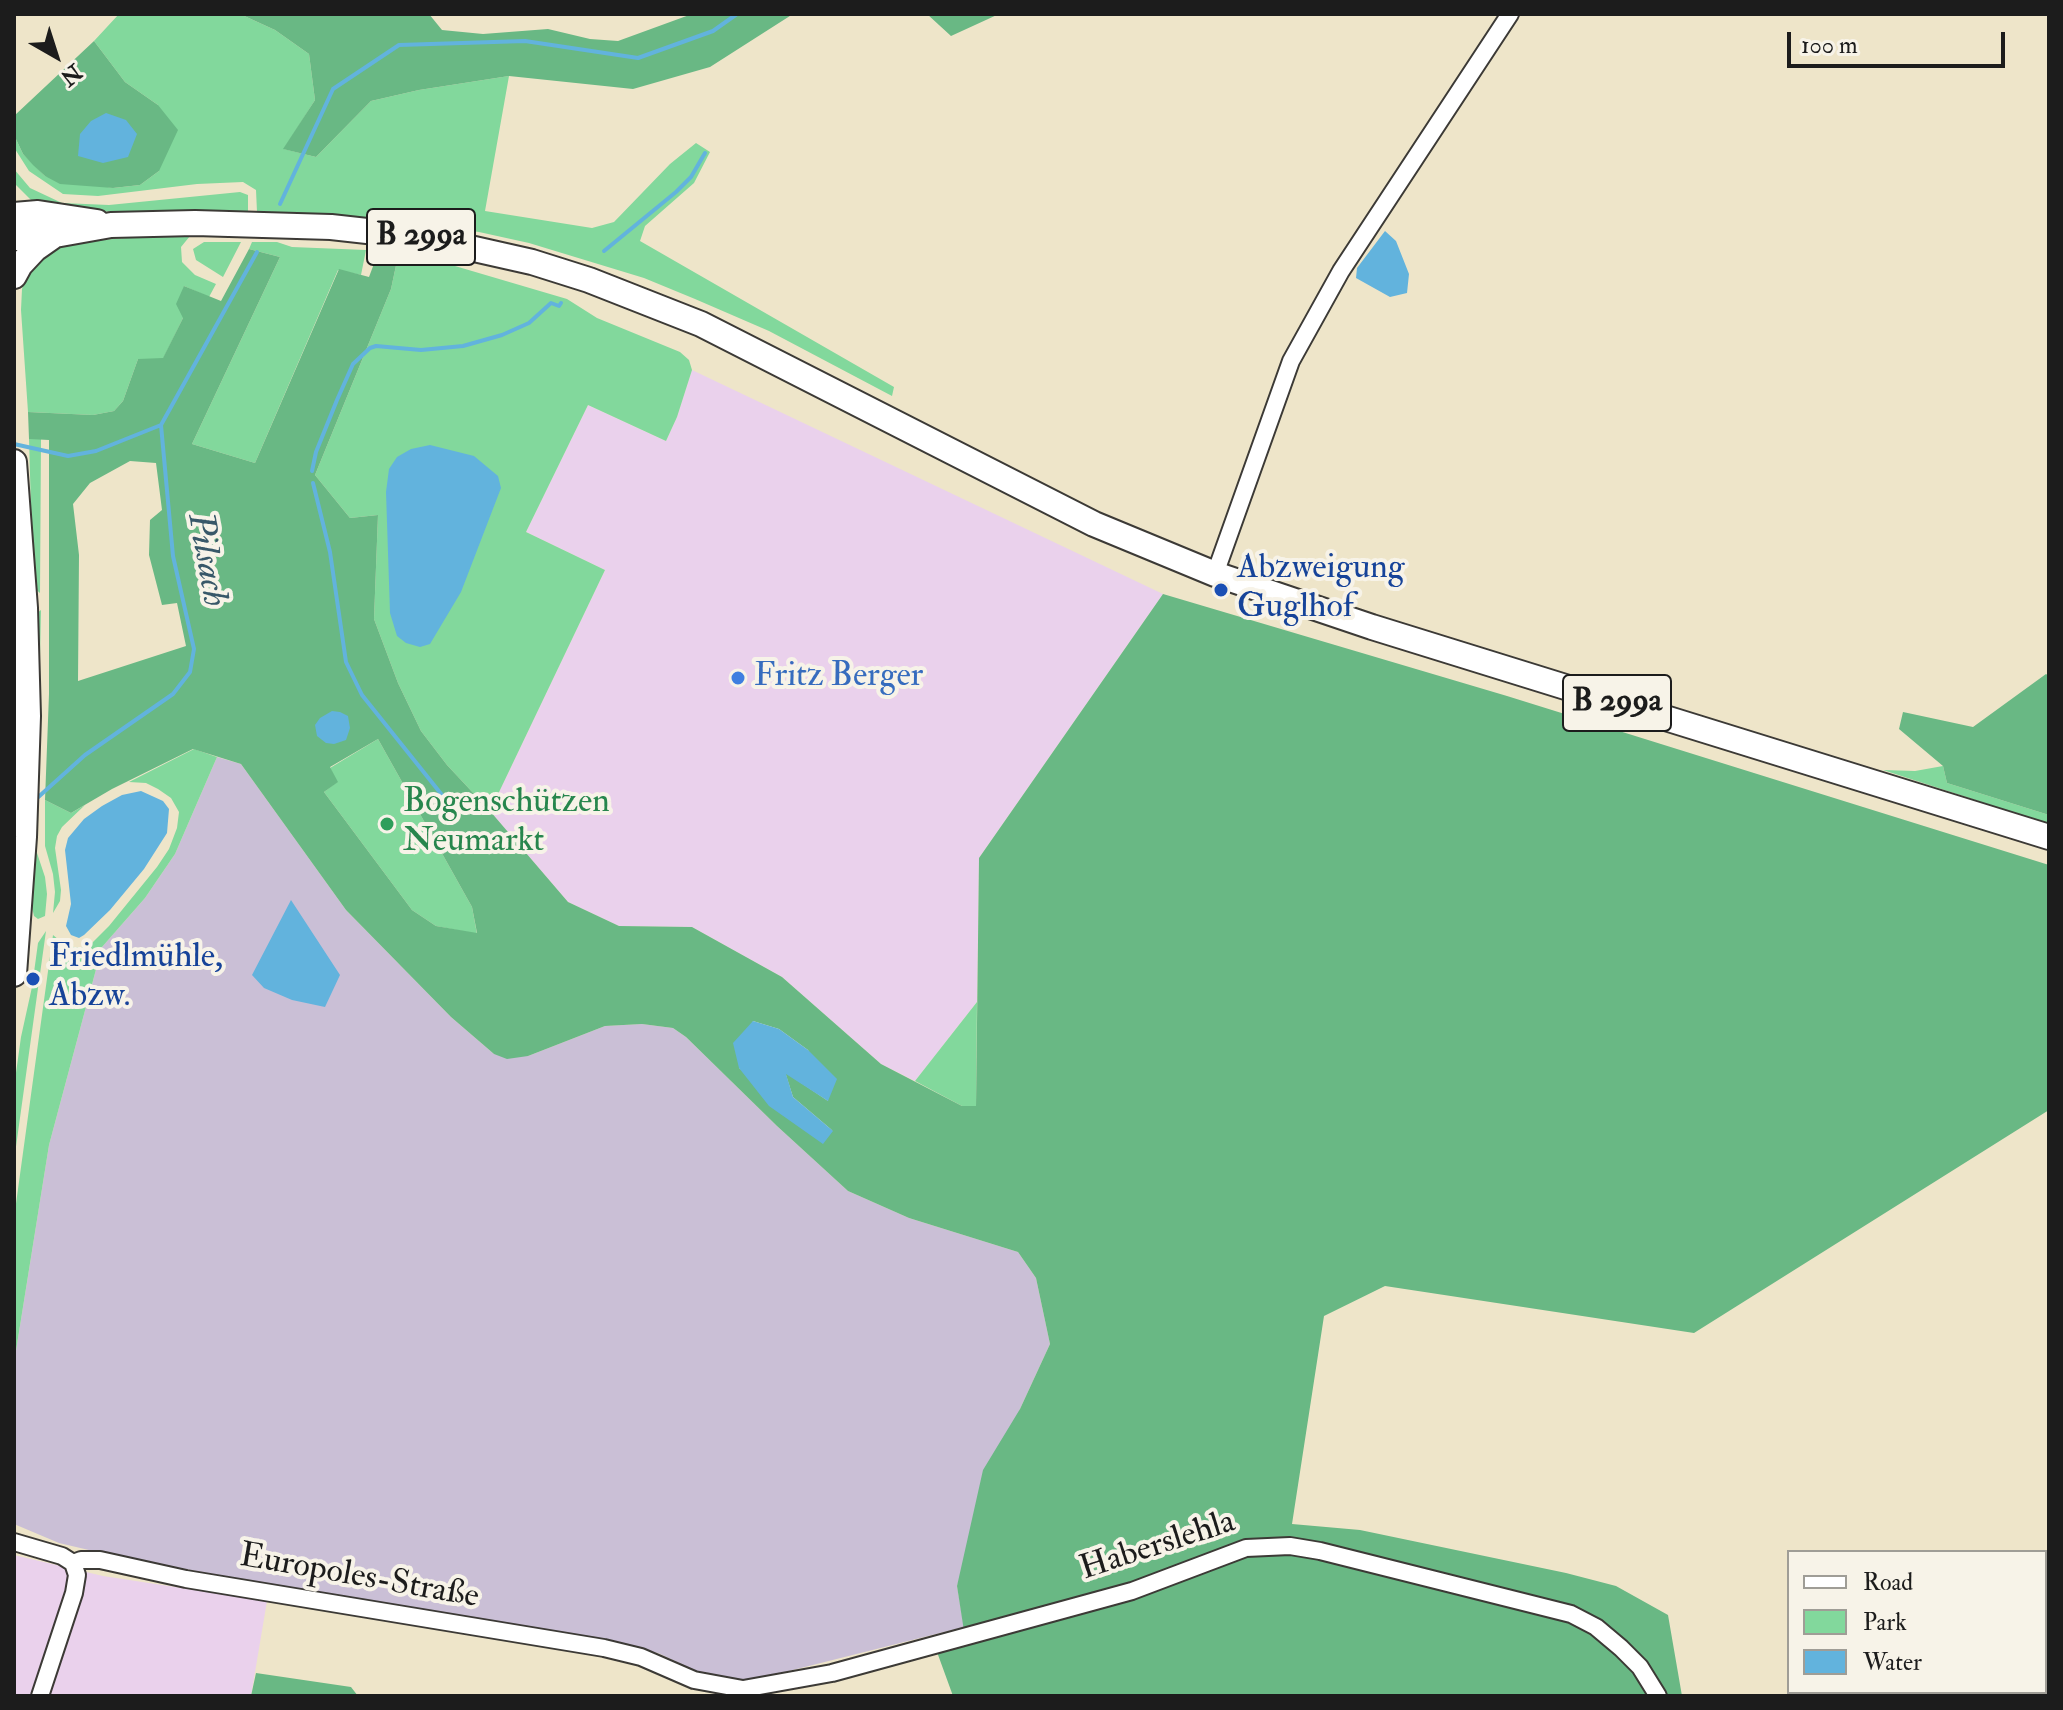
<!DOCTYPE html>
<html>
<head>
<meta charset="utf-8">
<style>
  body { margin:0 }
  #map { position:relative; width:2063px; height:1710px; overflow:hidden; background:#eee5c9; font-family:"IM FELL Double Pica",serif }
  canvas { display:block }
  .frame { position:absolute; inset:0; border:16px solid #1c1c1c; pointer-events:none }
  .legend { position:absolute; left:1787px; top:1550px; width:260px; height:144px; box-sizing:border-box; background:#f7f3e8; border:2px solid #9f9d96; margin:0; padding:10px 14px; list-style:none; font-size:24px; color:#1c1c1c }
  .legend li { display:flex; align-items:center; gap:16px; height:40px }
  .legend b { width:40px; border:2px solid #9f9d96 }
  .north { position:absolute; left:16px; top:16px; width:80px; height:80px; -webkit-text-stroke:6px #f7f3e8; paint-order:stroke; rotate:141deg; font-size:22px; font-weight:700; line-height:32px; text-align:center; color:#1c1c1c }
  .north::after { content:''; display:block; margin:auto; width:28px; height:36px; background:#1c1c1c; clip-path:polygon(50% 0,100% 100%,50% 72%,0 100%) }
  .scale { position:absolute; left:1787px; top:32px; width:218px; height:36px; box-sizing:border-box; border:4px solid #1c1c1c; border-top:0; padding-left:10px; font-size:24px; line-height:28px; white-space:nowrap; color:#1c1c1c; -webkit-text-stroke:6px #f7f3e8; paint-order:stroke }
</style>
</head>
<body>
<div id="map">
<canvas width="2063" height="1710"></canvas>
<div class="frame"></div>
<ul class="legend">
<li><b style="height:10px;background:#fff"></b>Road</li>
<li><b style="height:22px;background:#82d89c"></b>Park</li>
<li><b style="height:22px;background:#62b3dd"></b>Water</li>
</ul>
<div class="north">N</div>
<div class="scale">100 m</div>
</div>
<script>
const g = document.querySelector('canvas').getContext('2d');
g.lineJoin = 'round';
function fill(path, color) {
  g.fillStyle = color;
  g.fill(path, 'evenodd');
}
function poly(rows) {
  const path = new Path2D();
  for (const r of rows) {
    path.moveTo(r[0], r[1]);
    for (let i = 2; i < r.length; i += 2) path.lineTo(r[i], r[i + 1]);
  }
  return path;
}
function stroke(path, color, width, dash) {
  g.strokeStyle = color;
  g.lineWidth = width;
  g.lineCap = dash ? 'butt' : 'round';
  g.setLineDash(dash || []);
  g.stroke(path);
}
function label(font, color, halo, rows, align = 'center') {
  g.font = font + ' "IM FELL Double Pica",serif';
  g.lineWidth = 8;
  g.setLineDash([]);
  g.textBaseline = 'middle';
  g.strokeStyle = halo;
  g.fillStyle = color;
  for (const [text, x, y, turn = 0] of rows) {
    g.save();
    g.translate(x, y);
    g.rotate((+turn || 0) * Math.PI / 180);
    g.textAlign = isNaN(turn) ? turn : align;
    if (halo) g.strokeText(text, 0, 0);
    g.fillText(text, 0, 0);
    g.restore();
  }
}
const built = poly([
  [692,370,1163,594,979,858,977,1002,915,1081,881,1064,782,977,692,927,619,926,568,902,490,811,605,570,526,532,588,405,666,441,677,417],
  [14,1555,103,1576,267,1601,251,1696,14,1696]
]);
const industrial = poly([
  [217,757,241,764,346,910,451,1017,494,1054,528,1056,605,1026,642,1024,673,1028,686,1037,777,1126,848,1191,909,1218,1018,1252,1036,1278,1050,1344,1020,1409,957,1586,964,1627,749,1681,702,1674,658,1653,609,1642,472,1622,469,1635,267,1601,269,1584,123,1558,59,1543,14,1524,14,1363,49,1145,102,947,145,898,175,854]
]);
const green = poly([
  [119,14,240,14,275,30,309,54,315,100,284,149,316,157,371,101,419,90,509,76,485,211,592,228,614,222,670,164,696,143,710,152,694,183,645,226,640,241,894,387,892,396,769,331,695,299,644,278,529,243,479,232,399,221,257,212,256,190,243,182,197,184,98,196,63,194,29,171,15,149,14,135,23,154,45,176,113,188,140,185,159,171,158,105,125,82,94,41],
  [14,169,30,188,62,203,109,205,240,192,248,195,248,211,165,213,86,211,45,206,32,201,14,183],
  [190,236,181,247,182,262,195,275,216,284,209,297,184,286,183,318,163,359,138,359,123,401,114,411,93,415,28,412,21,310,22,289,27,274,48,250,74,242,139,237],
  [204,242,241,242,223,277,196,260,193,249],
  [252,242,277,242,292,247,366,250,361,275,338,270,255,463,192,444,280,257,249,249],
  [398,256,455,266,567,299,597,318,680,352,689,360,692,370,677,417,666,441,588,405,526,532,605,570,490,811,447,765,421,731,398,683,374,619,378,515,350,518,315,475,391,289],
  [29,439,41,439,40,593,34,588,33,579],
  [41,610,36,850,45,877,47,894,45,916,38,919,34,916,31,903,37,613],
  [378,739,472,907,477,934,436,926,412,910,324,792,337,782,330,768],
  [194,749,217,757,175,854,145,898,102,947,49,1145,14,1363,14,1218,53,935,65,945,79,948,90,945,109,926,157,867,169,849,177,828,179,812,171,798,158,789,146,783,129,782],
  [1943,766,1947,783,2049,815,2049,824,1883,770,1915,771],
  [45,800,71,813,85,805,62,827,57,836,55,848,61,890,60,901,53,913,55,892,53,874,45,846],
  [46,931,39,981,14,1161,14,1087,21,1037,32,987,38,943],
  [977,1002,976,1107,962,1106,915,1081]
]);
const forest = poly([
  [240,14,429,14,442,30,483,34,548,29,590,39,618,41,692,14,793,14,710,67,633,89,509,76,419,90,371,101,316,157,283,149,315,100,309,54,275,30],
  [927,14,999,14,951,36],
  [94,41,125,82,158,105,178,130,159,171,140,185,113,188,60,184,45,176,33,165,23,154,14,135,14,116],
  [249,249,280,257,192,444,255,463,339,269,369,277,378,253,398,256,391,289,315,475,350,518,378,515,374,619,398,683,421,731,447,765,490,811,568,902,619,926,692,927,782,977,881,1064,962,1106,976,1106,979,858,1163,594,1507,696,2049,865,2049,1110,1694,1333,1385,1286,1324,1316,1292,1524,1360,1530,1566,1573,1616,1586,1668,1615,1682,1696,953,1696,937,1652,966,1644,957,1586,983,1470,1020,1409,1050,1344,1036,1278,1018,1252,909,1218,848,1191,777,1126,686,1037,673,1028,642,1024,605,1026,528,1056,507,1059,494,1054,451,1017,346,910,241,764,193,749,112,789,71,813,45,800,49,694,49,440,29,439,28,412,93,415,114,411,123,401,138,359,163,358,183,318,176,304,184,286,221,301],
  [130,461,156,463,162,510,150,520,149,555,162,605,177,603,186,646,78,681,79,555,73,504,90,483],
  [378,739,472,907,477,933,436,926,412,910,324,792,338,782,330,767],
  [753,1021,779,1029,808,1050,828,1101,785,1072,793,1097,833,1131,739,1068],
  [2046,674,2049,676,2049,815,1947,783,1943,766,1899,729,1903,712,1973,727],
  [256,1673,351,1687,358,1696,251,1696]
]);
const water = poly([
  [106,113,126,120,137,134,128,157,103,163,78,156,80,134,91,121],
  [1385,231,1396,241,1409,274,1407,293,1390,297,1356,278,1357,268],
  [430,445,474,456,498,476,501,488,461,592,430,644,420,647,406,643,397,636,390,613,386,492,389,469,397,457,411,449],
  [332,711,340,712,348,716,350,728,346,740,334,744,326,743,317,736,315,725,320,718],
  [141,791,163,801,169,809,167,833,144,869,110,910,84,935,79,938,71,935,66,926,71,904,65,850,68,838,84,819,102,806,122,795],
  [291,900,340,975,325,1007,292,1000,264,988,252,975],
  [753,1021,779,1029,808,1050,837,1079,828,1101,786,1074,793,1097,833,1131,823,1144,769,1106,739,1068,733,1043]
]);
const stream = poly([
  [947,14,949,14],
  [280,204,333,89,399,45,525,41,638,58,713,31,737,14],
  [604,251,676,192,691,177,705,153],
  [14,444,68,456,96,451,161,425],
  [312,471,316,452,337,400,353,364,370,348,376,346,421,350,463,346,502,335,529,323,551,303,559,306,561,303],
  [313,483,330,552,346,662,362,695,458,815],
  [35,800,85,755,173,694,190,672,194,649,173,556,161,425,257,252]
]);
const minor = poly([
  [1215,574,1291,361,1341,271,1510,14],
  [14,1542,62,1556,73,1563],
  [73,1563,81,1560,100,1560,186,1579,604,1648,641,1657,694,1680,743,1689,832,1673,1132,1591,1246,1548,1290,1546,1320,1551,1571,1614,1596,1627,1621,1648,1640,1667,1658,1696],
  [40,1696,74,1593,77,1575,73,1563]
]);
const primary = poly([
  [14,215,38,213,97,222],
  [14,238,55,235,111,225,195,223,331,227,421,237,532,262,589,280,701,324,1094,524,1215,574,1372,627,2049,837],
  [14,276,20,265,35,249,55,235],
  [14,462,25,608,28,716,24,837,14,974]
]);
const markers = [
  [1221,590,8,"#1a4fb4"],
  [738,678,8,"#3f7fe0"],
  [387,824,8,"#2e9e5b"],
  [33,979,8,"#1a4fb4"]
];
const shields = [
  [421,237,108],
  [1617,703,108]
];
const shieldNames = [
  ["B 299a",421,237],
  ["B 299a",1617,703]
];
const transitNames = [
  ["Abzweigung",1237,570],
  ["Guglhof",1237,609],
  ["Friedlmühle,",49,959],
  ["Abzw.",49,998]
];
const shopNames = [
  ["Fritz Berger",754,678]
];
const leisureNames = [
  ["Bogenschützen",403,804],
  ["Neumarkt",403,843]
];
const streetNames = [
  ["Haberslehla",1158,1547,-18],
  ["Europoles-Straße",359,1578,10]
];
const waterNames = [
  ["Pilsach",205,560,80]
];
fill(built, '#ead1ec');
fill(industrial, '#cabfd6');
fill(green, '#82d89c');
fill(forest, '#69b884');
fill(water, '#62b3dd');
stroke(stream, '#62b3dd', 4);
stroke(minor, '#3c3a36', 20);
stroke(primary, '#3c3a36', 28);
stroke(minor, '#fff', 16);
stroke(primary, '#fff', 24);
for (const [x, y, r, color] of markers) {
  const dot = new Path2D();
  dot.arc(x, y, r, 0, 2 * Math.PI);
  g.fillStyle = color;
  g.fill(dot);
  stroke(dot, '#f7f3e8', 3);
}
for (const [x, y, w] of shields) {
  const box = new Path2D();
  box.roundRect(x - w / 2, y - 28, w, 56, 6);
  g.fillStyle = '#f7f3e8';
  g.fill(box);
  stroke(box, '#1c1c1c', 2);
}
label('bold 32px', '#1c1c1c', null, shieldNames);
label('34px', '#164399', '#f7f3e8', transitNames, 'left');
label('34px', '#366cbe', '#f7f3e8', shopNames, 'left');
label('34px', '#27864d', '#f7f3e8', leisureNames, 'left');
label('34px', '#1c1c1c', '#f7f3e8', streetNames);
label('italic 36px', '#385869', '#f7f3e8', waterNames);
</script>
</body>
</html>
